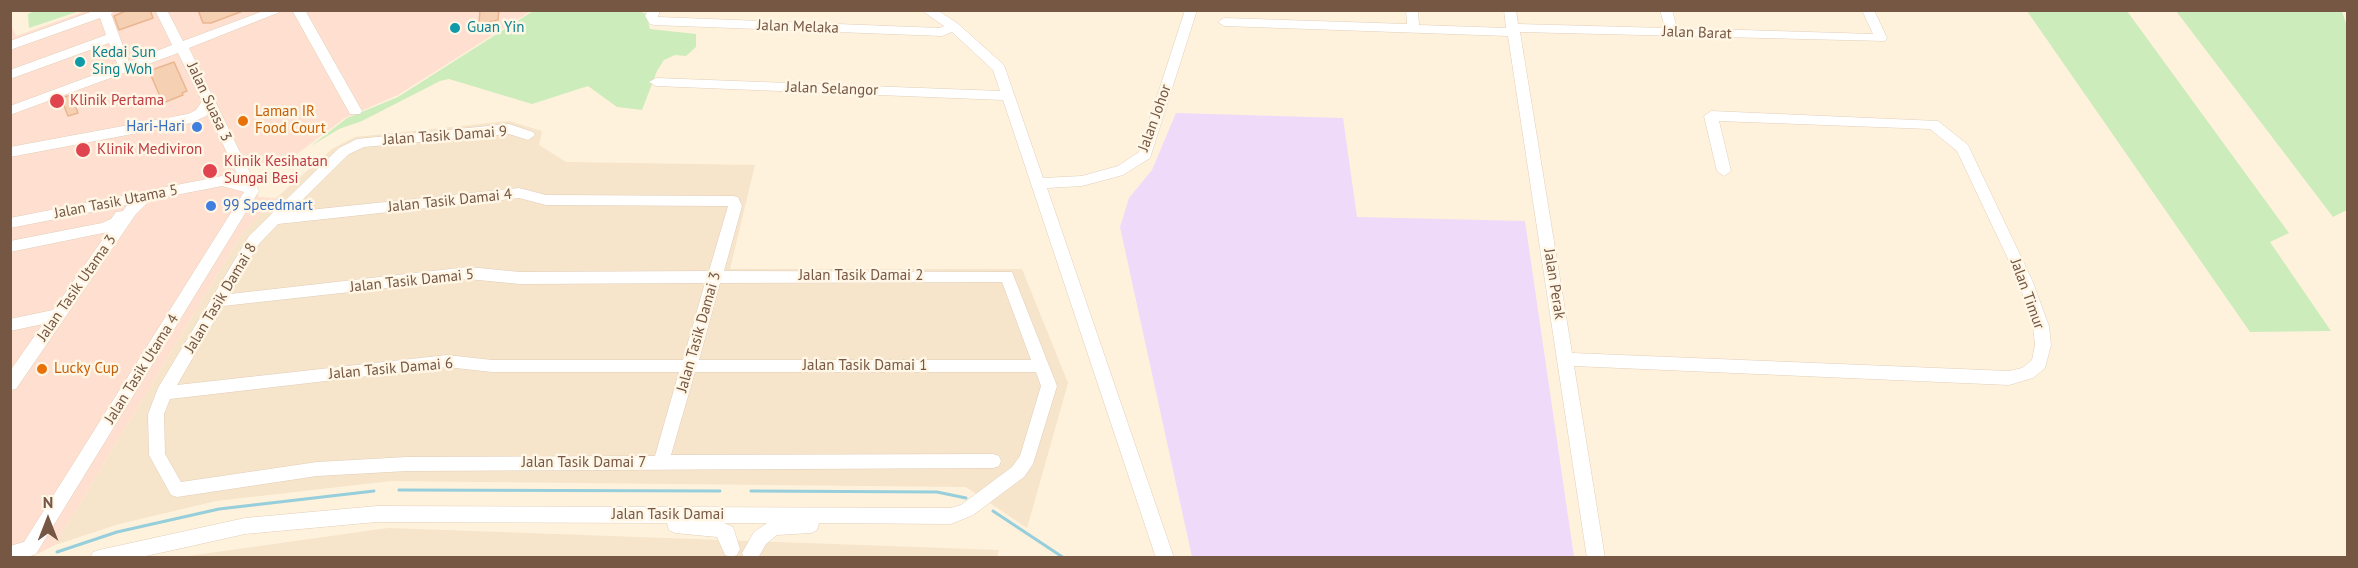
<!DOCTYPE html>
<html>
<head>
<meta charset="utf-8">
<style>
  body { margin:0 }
  #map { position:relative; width:2358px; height:568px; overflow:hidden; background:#fef2dd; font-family:"PT Sans",sans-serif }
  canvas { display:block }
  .frame { position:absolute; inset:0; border:12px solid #755744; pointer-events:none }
  .north { position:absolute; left:18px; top:490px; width:60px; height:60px; -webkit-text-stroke:4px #fff6e5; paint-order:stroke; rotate:0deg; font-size:16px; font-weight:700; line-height:24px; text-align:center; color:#755744 }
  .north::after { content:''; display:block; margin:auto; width:21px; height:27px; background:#755744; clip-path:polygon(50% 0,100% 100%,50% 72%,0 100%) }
</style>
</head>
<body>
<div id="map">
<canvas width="2358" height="568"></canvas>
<div class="frame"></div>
<div class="north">N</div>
</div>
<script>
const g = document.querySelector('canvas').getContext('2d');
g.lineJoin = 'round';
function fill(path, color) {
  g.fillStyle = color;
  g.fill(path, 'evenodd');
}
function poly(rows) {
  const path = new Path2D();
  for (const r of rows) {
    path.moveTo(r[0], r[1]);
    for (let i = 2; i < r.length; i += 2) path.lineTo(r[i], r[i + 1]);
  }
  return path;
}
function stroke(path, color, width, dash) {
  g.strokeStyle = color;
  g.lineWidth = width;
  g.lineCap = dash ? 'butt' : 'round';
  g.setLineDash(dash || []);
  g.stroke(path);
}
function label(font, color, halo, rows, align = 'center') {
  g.font = font + ' "PT Sans",sans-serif';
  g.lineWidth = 5;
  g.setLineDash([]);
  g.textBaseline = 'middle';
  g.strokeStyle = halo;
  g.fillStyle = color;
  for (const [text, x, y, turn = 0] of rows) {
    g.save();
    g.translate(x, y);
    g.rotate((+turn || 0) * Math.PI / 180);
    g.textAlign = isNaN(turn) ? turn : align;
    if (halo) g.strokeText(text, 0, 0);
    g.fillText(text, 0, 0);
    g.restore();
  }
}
const residential = poly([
  [509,121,542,131,539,145,566,162,755,165,730,269,1022,269,1068,383,1027,528,966,487,391,481,216,501,119,524,55,545,241,235,276,198,332,149,355,137],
  [388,528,999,550,997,558,174,558]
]);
const commercial = poly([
  [89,10,531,11,398,95,345,118,297,154,283,161,279,156,247,170,257,189,258,197,276,198,241,235,55,545,29,558,10,557,10,22,16,36]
]);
const education = poly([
  [1176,113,1343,118,1357,217,1525,221,1574,557,1192,557,1120,227,1129,198,1152,170]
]);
const green = poly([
  [34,11,34,10,80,11,29,28,28,14],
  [533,11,639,11,646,14,650,29,696,34,696,47,686,56,675,55,664,60,657,71,642,110,617,107,588,86,532,104,449,79,440,81,362,121,339,129,311,146,347,118,398,97],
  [2027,11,2127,11,2289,233,2270,242,2331,331,2250,332],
  [2176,11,2342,11,2348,30,2347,210,2333,217]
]);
const stream = poly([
  [399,490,720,491],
  [751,491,937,492,966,498],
  [993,511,1064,558],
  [57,552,117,532,219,509,374,491]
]);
const building = poly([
  [128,10,150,10,153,18,119,30,114,16,128,10],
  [198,10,243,10,243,11,211,23,203,23,198,10],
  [480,10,499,10,498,20,479,24,480,10],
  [174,62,187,91,182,93,183,95,163,103,149,71,174,62],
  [71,95,78,113,68,116,61,98,71,95]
]);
const minor = poly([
  [96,10,116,10,111,14,129,62,172,45,155,10,167,10,183,41,266,10,285,10,189,48,259,191,36,554,25,558,10,558,10,546,24,542,244,192,222,186,150,200,136,214,16,389,10,390,10,371,43,324,10,331,10,319,53,310,108,232,10,252,10,241,102,223,111,219,116,212,123,211,127,205,10,228,10,218,222,176,240,180,208,113,206,116,191,123,10,157,10,147,188,114,196,110,202,101,178,53,10,115,10,106,118,66,109,43,10,79,10,70,106,35,100,18,10,50,10,41,96,10],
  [292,10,305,10,362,111,360,114,350,114,292,10],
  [648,10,660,10,658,17,940,28,944,26,921,10,937,10,957,23,1004,65,1043,178,1082,176,1118,166,1139,152,1185,10,1197,10,1150,158,1123,175,1082,186,1047,188,1174,558,1156,558,1003,100,656,86,649,82,656,78,1000,91,993,70,952,32,942,36,654,25,650,24,645,16,648,10],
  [1406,10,1418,10,1419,25,1506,28,1504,10,1516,10,1518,24,1665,28,1660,10,1672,10,1677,28,1873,34,1862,10,1874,10,1887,38,1885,41,1520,32,1572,353,2009,371,2022,368,2032,360,2035,345,2033,326,2018,280,1957,151,1930,129,1719,121,1731,171,1724,176,1717,171,1704,116,1711,111,1938,121,1968,145,2032,280,2049,326,2051,345,2045,368,2033,378,2009,385,1574,366,1605,558,1587,558,1508,36,1224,26,1218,22,1224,18,1407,24,1406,10],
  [509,124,533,132,535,135,528,140,509,134,364,147,349,154,290,212,519,188,546,195,733,196,738,197,742,206,724,271,1012,272,1057,386,1033,464,1024,477,973,515,951,524,819,523,817,530,811,533,777,535,766,544,758,558,744,558,742,553,754,532,767,523,724,523,733,527,740,549,737,555,731,557,725,555,717,537,675,533,669,530,667,523,377,522,245,534,137,558,90,558,93,552,99,550,245,518,377,506,951,508,961,505,1012,467,1020,456,1041,386,1036,372,695,372,671,455,993,454,999,456,1001,461,999,466,993,468,407,471,317,476,177,497,171,495,149,455,148,414,158,388,249,236,339,148,357,139,509,124],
  [519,198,546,205,728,206,709,271,520,272,468,267,230,294,259,244,278,224,519,198],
  [468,279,520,284,705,283,683,360,492,360,447,355,177,385,223,306,468,279],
  [1002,282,1031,360,699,360,720,283,1002,282],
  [447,367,492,372,679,372,655,456,407,457,317,462,181,482,165,454,164,414,170,399,447,367]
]);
const markers = [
  [455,28,6,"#0f9aa8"],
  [80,62,6,"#0f9aa8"],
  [57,101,8,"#e0444e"],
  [243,121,6,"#e8710a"],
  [197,127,6,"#3f7fe0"],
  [83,150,8,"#e0444e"],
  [210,171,8,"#e0444e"],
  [211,206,6,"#3f7fe0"],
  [42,369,6,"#e8710a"]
];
const streetNames = [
  ["Jalan Melaka",798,27,2],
  ["Jalan Barat",1697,33,2],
  ["Jalan Selangor",832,89,2],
  ["Jalan Suasa 3",209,102,65],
  ["Jalan Johor",1155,118,-70],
  ["Jalan Tasik Damai 9",445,136,-4],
  ["Jalan Tasik Damai 4",450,201,-6],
  ["Jalan Tasik Utama 5",116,202,-11],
  ["Jalan Tasik Damai 2",861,276],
  ["Jalan Tasik Damai 5",412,281,-6],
  ["Jalan Perak",1554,284,81],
  ["Jalan Tasik Utama 3",77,288,-55],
  ["Jalan Timur",2027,294,70],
  ["Jalan Tasik Damai 8",221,298,-59],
  ["Jalan Tasik Damai 3",699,332,-74],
  ["Jalan Tasik Damai 1",865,366],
  ["Jalan Tasik Utama 4",142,369,-58],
  ["Jalan Tasik Damai 6",391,369,-5],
  ["Jalan Tasik Damai 7",584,463],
  ["Jalan Tasik Damai",668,515]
];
const cultureNames = [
  ["Guan Yin",467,28],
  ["Kedai Sun",92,53],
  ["Sing Woh",92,70]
];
const healthNames = [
  ["Klinik Pertama",70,101],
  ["Klinik Mediviron",97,150],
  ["Klinik Kesihatan",224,162],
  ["Sungai Besi",224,179]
];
const foodNames = [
  ["Laman IR",255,112],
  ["Food Court",255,129],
  ["Lucky Cup",54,369]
];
const shopNames = [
  ["Hari-Hari",185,127],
  ["99 Speedmart",223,206,"left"]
];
fill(residential, '#f6e4cb');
fill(commercial, '#ffe0d0');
fill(education, '#efdafa');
fill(green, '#cdecbb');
stroke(stream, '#96cedb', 3);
fill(building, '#f6d0b2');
stroke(building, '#eab691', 1.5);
stroke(minor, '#e2ceb9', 1);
fill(minor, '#fff');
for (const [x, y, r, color] of markers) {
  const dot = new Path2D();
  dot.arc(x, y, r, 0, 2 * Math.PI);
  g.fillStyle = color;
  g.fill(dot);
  stroke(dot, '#fff6e5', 2);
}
label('15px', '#755744', '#fff6e5', streetNames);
label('15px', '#0d838f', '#fff6e5', cultureNames, 'left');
label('15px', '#be3a42', '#fff6e5', healthNames, 'left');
label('15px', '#c56008', '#fff6e5', foodNames, 'left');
label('15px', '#366cbe', '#fff6e5', shopNames, 'right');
</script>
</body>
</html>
